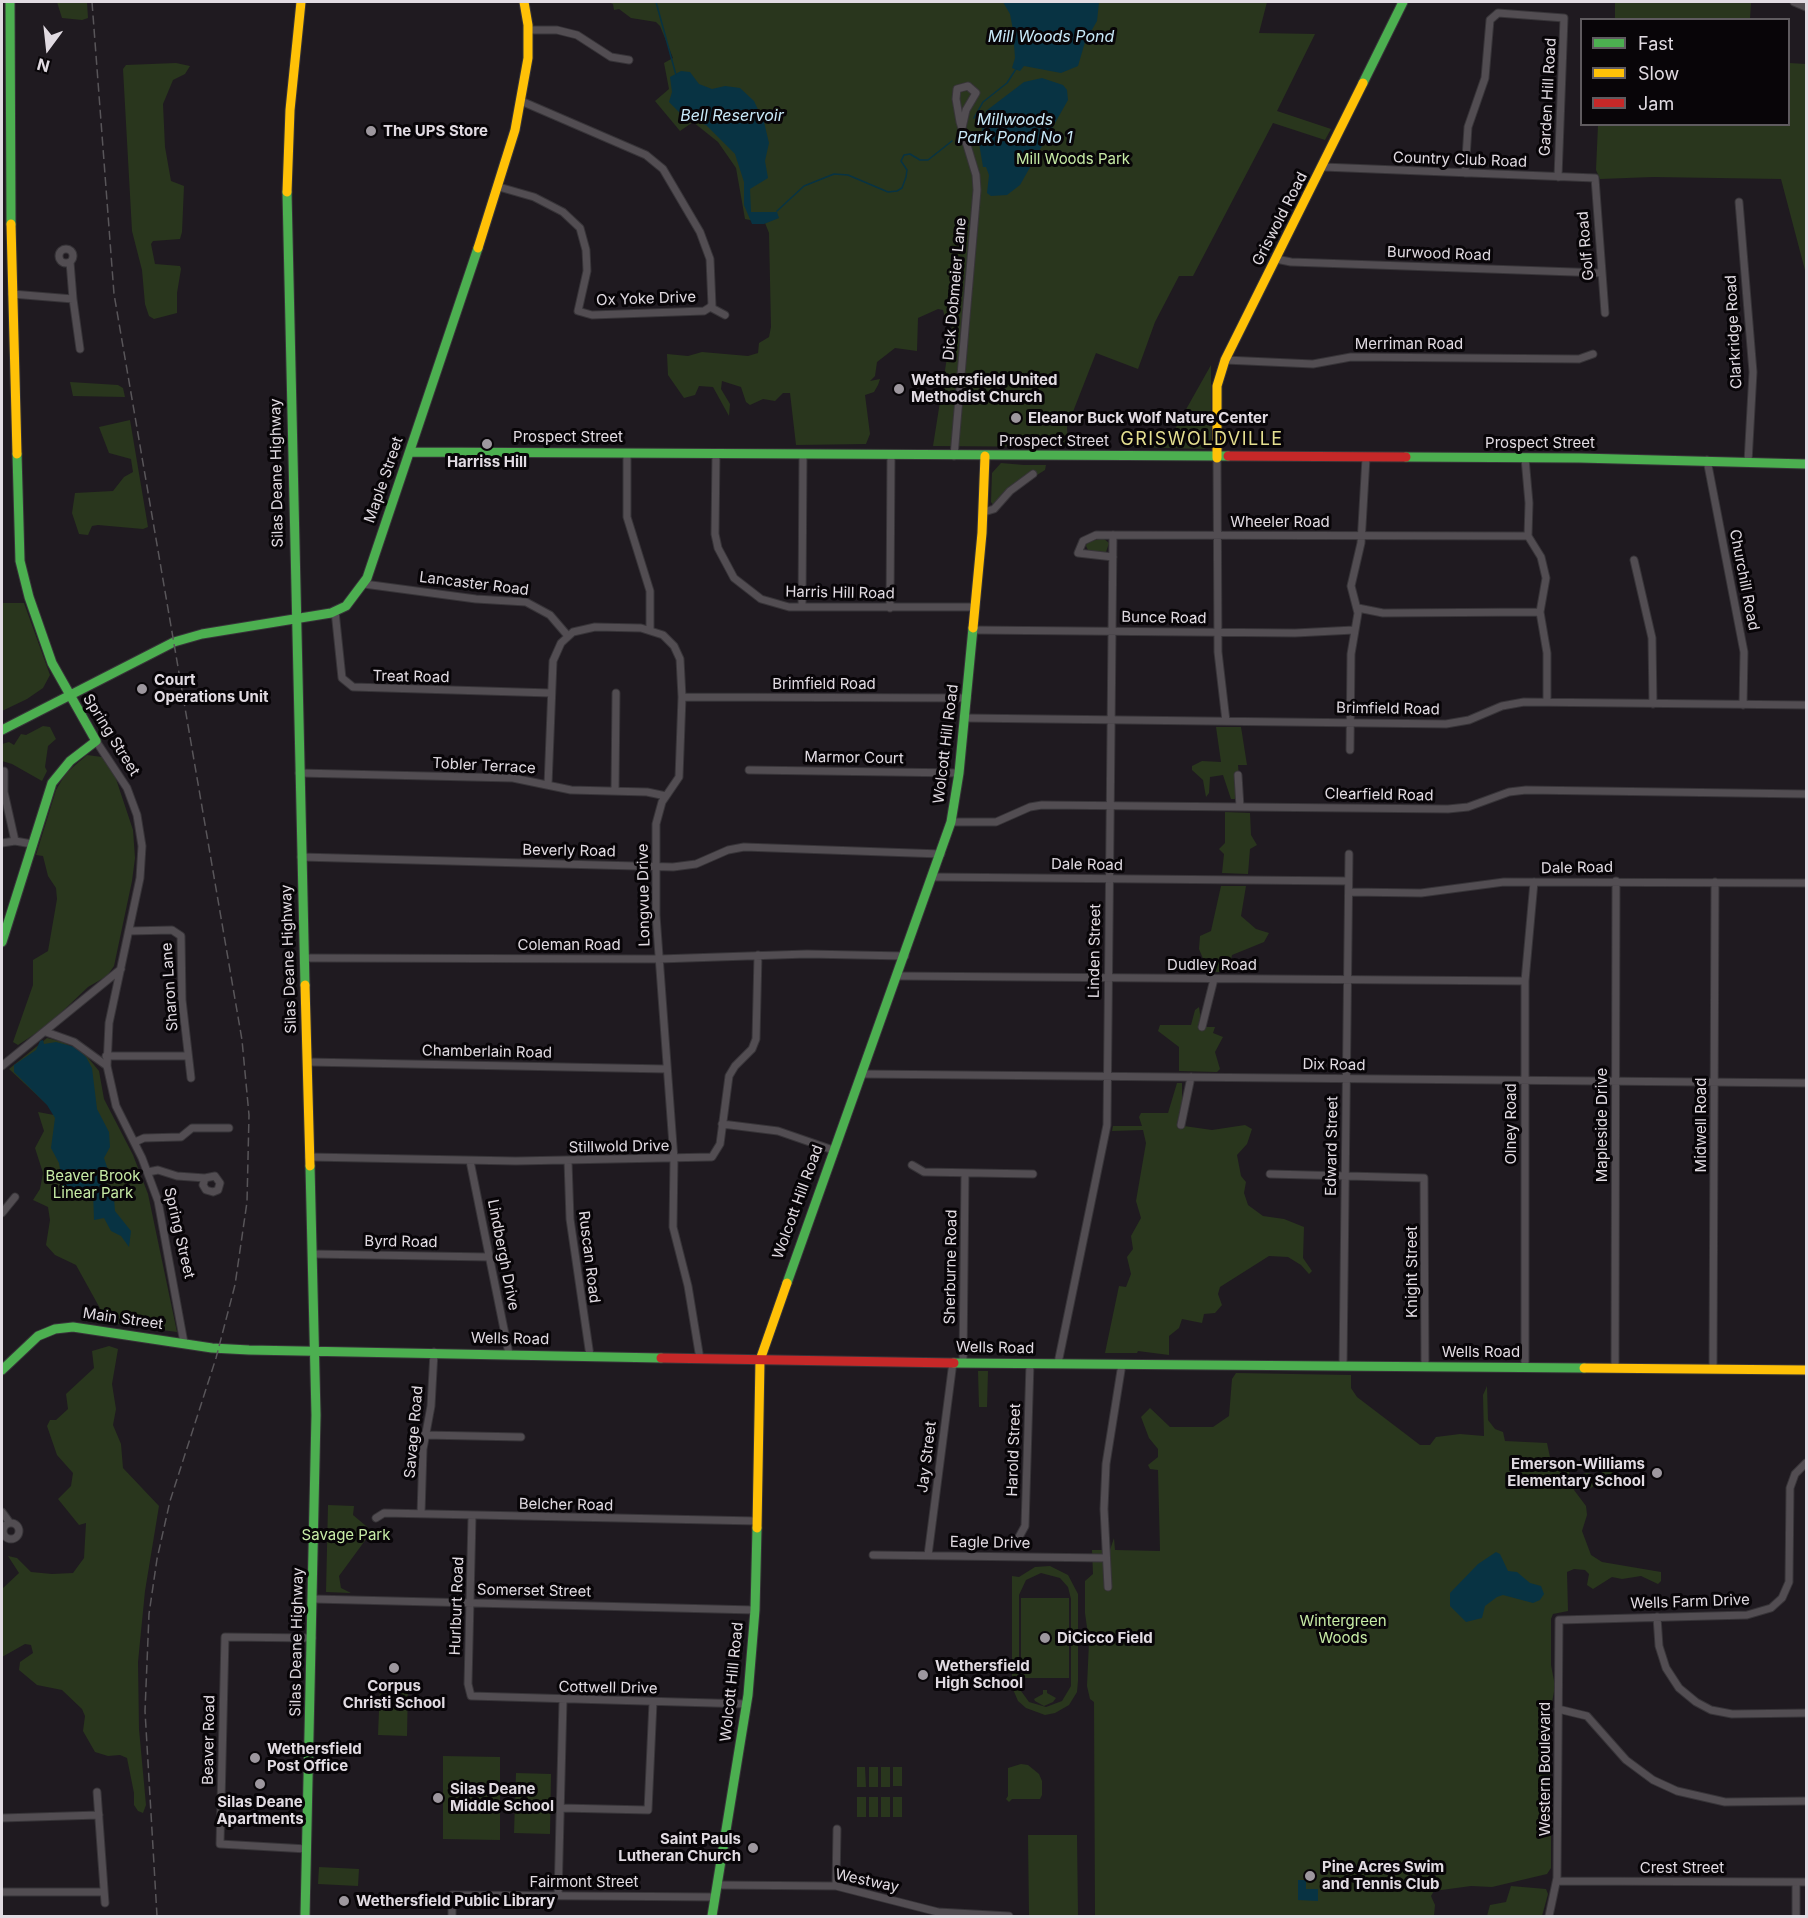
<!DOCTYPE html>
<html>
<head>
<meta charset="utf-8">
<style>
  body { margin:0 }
  #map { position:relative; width:1808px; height:1918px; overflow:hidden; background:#1f1a20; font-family:Inter,sans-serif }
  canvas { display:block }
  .frame { position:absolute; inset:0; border:3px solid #e1dbe2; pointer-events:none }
  .legend { position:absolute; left:1580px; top:18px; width:210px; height:108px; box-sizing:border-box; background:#080508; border:2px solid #5f5b5f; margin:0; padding:8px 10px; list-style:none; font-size:18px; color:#e1dbe2 }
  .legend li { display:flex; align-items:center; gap:12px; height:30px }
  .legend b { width:30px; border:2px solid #5f5b5f }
  .north { position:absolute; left:18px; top:18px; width:60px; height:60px; -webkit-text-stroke:4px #080508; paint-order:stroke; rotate:195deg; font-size:16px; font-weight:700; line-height:24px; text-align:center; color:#e1dbe2 }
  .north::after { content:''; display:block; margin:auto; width:21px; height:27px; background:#e1dbe2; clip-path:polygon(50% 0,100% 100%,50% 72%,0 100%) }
</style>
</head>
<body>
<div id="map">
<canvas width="1808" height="1918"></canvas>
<div class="frame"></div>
<ul class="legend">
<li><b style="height:8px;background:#4caf50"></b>Fast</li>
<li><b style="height:8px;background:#ffc107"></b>Slow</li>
<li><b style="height:8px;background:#c62828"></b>Jam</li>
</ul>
<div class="north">N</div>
</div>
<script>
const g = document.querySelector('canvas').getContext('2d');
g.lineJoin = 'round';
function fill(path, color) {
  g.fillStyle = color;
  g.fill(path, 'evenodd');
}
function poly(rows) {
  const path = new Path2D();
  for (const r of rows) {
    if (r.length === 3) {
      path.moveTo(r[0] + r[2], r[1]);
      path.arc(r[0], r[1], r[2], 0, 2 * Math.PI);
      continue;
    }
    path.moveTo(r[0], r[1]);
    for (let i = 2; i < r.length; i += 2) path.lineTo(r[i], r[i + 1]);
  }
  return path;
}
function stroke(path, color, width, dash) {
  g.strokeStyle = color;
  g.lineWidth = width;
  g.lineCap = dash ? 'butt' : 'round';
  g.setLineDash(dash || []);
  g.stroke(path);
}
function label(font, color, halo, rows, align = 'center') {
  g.font = font + ' Inter,sans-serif';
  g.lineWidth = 6;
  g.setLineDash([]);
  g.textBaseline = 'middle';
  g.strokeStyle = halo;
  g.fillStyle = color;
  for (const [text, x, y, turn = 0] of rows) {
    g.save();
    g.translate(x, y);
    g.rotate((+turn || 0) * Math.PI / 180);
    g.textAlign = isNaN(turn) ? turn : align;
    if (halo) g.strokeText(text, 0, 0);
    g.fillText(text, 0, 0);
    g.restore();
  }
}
const green = poly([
  [57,2,87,2,88,18,82,20,62,18],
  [608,2,1267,2,1259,33,1315,34,1277,111,1331,129,1325,140,1273,123,1193,276,1179,276,1155,322,1138,369,1096,353,1067,427,1068,447,933,446,952,326,945,318,943,310,938,309,918,318,917,351,895,348,877,362,875,376,870,381,880,379,878,385,874,392,865,395,870,434,866,444,796,445,790,393,783,393,775,401,763,399,750,405,746,402,741,387,722,381,721,389,730,404,729,416,713,387,699,386,695,395,684,398,668,375,667,354,688,356,702,352,748,356,758,353,759,343,769,337,771,327,769,233,765,223,745,219,736,168,718,142,693,122,680,131,655,101,669,89,664,63,673,58,660,26,656,22,631,18,619,9,614,10,613,4],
  [1615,2,1751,2,1750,19,1615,19],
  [176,63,190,66,185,74,173,80,163,104,165,147,171,181,184,186,182,232,180,239,153,241,151,244,155,264,180,266,181,269,177,293,177,313,154,319,149,316,145,304,142,270,132,231,123,69,126,65],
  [1789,63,1806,64,1806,274,1781,179,1653,177,1600,179,1596,170,1598,125,1788,124],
  [1211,365,1211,439,1208,447,1204,449,1131,447,1156,442,1175,429],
  [70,382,118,385,123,388,125,397,73,396],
  [130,420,148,527,143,529,98,525,92,526,88,535,79,534,72,513,75,493,113,491,124,477,133,472,131,459,109,453,99,427],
  [1001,463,1024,465,1046,465,1045,470,1037,475,1034,472,994,506,991,502,992,473],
  [1103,538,1109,543,1106,552,1089,552,1086,546,1087,542],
  [2,603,24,603,50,675,43,688,27,699,2,711],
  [43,726,50,727,56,739,48,746,45,767,47,771,42,781,12,764,2,761,2,744,9,742,14,745,21,734,26,735],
  [1216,727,1241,727,1247,765,1238,765,1241,799,1231,799,1223,775,1210,777,1209,793,1206,797,1203,780,1192,770,1192,766,1202,761,1221,762],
  [87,755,102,757,115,776,133,830,135,858,132,881,114,966,107,976,88,987,47,1026,18,1045,13,1042,33,985,33,960,48,951,57,899,56,888,48,876,43,856,36,855,56,790,66,773],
  [1225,812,1250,813,1251,835,1257,845,1250,849,1248,874,1222,873,1224,854,1219,849,1225,843],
  [1221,886,1246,886,1241,916,1256,929,1269,933,1264,942,1232,955,1228,972,1202,972,1204,961,1199,949,1200,936,1211,931],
  [1199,1007,1202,1027,1215,1027,1213,1033,1223,1037,1215,1052,1220,1069,1217,1072,1179,1071,1179,1047,1158,1031,1160,1025,1191,1025,1195,1010],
  [47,1038,63,1042,85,1054,99,1071,104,1099,133,1155,148,1194,177,1332,104,1322,107,1321,76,1265,55,1255,46,1245,50,1220,48,1207,33,1200,40,1189,43,1173,35,1148,44,1131,38,1112,54,1115,55,1112,9,1069],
  [1177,1083,1182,1083,1182,1098,1186,1107,1184,1126,1212,1130,1245,1125,1252,1129,1247,1144,1237,1155,1241,1176,1246,1182,1244,1193,1248,1205,1263,1216,1284,1219,1304,1227,1303,1258,1312,1271,1309,1274,1301,1265,1288,1257,1269,1256,1220,1287,1218,1294,1222,1305,1215,1313,1204,1314,1202,1323,1182,1319,1179,1328,1169,1336,1169,1355,1138,1351,1137,1353,1105,1353,1119,1286,1126,1287,1131,1274,1127,1257,1133,1249,1131,1236,1141,1218,1136,1201,1146,1143,1143,1130,1112,1131,1113,1126,1142,1126,1139,1117,1141,1113,1168,1113],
  [109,1346,118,1349,112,1384,116,1409,113,1425,121,1444,123,1468,159,1506,145,1591,138,1662,139,1729,146,1805,143,1813,138,1811,134,1805,134,1793,127,1758,120,1755,108,1756,95,1752,83,1731,85,1716,82,1709,62,1690,37,1685,19,1670,20,1662,33,1653,31,1645,25,1644,2,1657,2,1589,19,1573,8,1556,17,1558,31,1572,52,1574,73,1573,84,1558,86,1523,79,1525,58,1499,71,1486,73,1473,57,1455,47,1426,50,1420,56,1420,68,1409,66,1394,94,1368,92,1351],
  [978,1371,988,1371,987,1407,979,1407],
  [1236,1373,1351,1375,1351,1388,1357,1397,1420,1445,1430,1445,1436,1437,1460,1434,1484,1436,1483,1395,1487,1386,1488,1420,1495,1429,1503,1432,1505,1441,1547,1443,1551,1462,1569,1472,1574,1490,1586,1506,1587,1515,1582,1531,1591,1555,1602,1562,1661,1572,1661,1581,1658,1584,1641,1576,1622,1579,1612,1577,1593,1589,1587,1585,1589,1574,1585,1570,1574,1569,1567,1572,1568,1611,1553,1614,1551,1619,1551,1665,1555,1686,1551,1708,1551,1868,1547,1874,1492,1887,1471,1886,1434,1891,1431,1896,1435,1905,1434,1916,1095,1916,1094,1702,1090,1699,1087,1686,1089,1642,1085,1613,1085,1581,1093,1574,1092,1550,1110,1550,1114,1538,1115,1550,1160,1551,1158,1470,1150,1469,1148,1465,1158,1457,1158,1449,1149,1438,1141,1417,1150,1408,1170,1427,1213,1427,1229,1416,1232,1379],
  [1602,1461,1615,1461,1615,1481,1602,1481],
  [1587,1481,8],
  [328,1505,354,1506,353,1515,372,1531,339,1576,341,1588,351,1593,326,1592],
  [1050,1566,1068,1575,1078,1594,1078,1681,1077,1692,1069,1705,1055,1713,1045,1715,1026,1708,1018,1701,1012,1687,1012,1576,1019,1577,1035,1567],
  [1041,1573,1060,1578,1068,1587,1071,1599,1071,1686,1062,1701,1046,1707,1029,1702,1021,1691,1019,1682,1019,1595,1026,1580],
  [1021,1598,1069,1598,1069,1678,1021,1678],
  [380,1686,408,1686,407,1736,378,1735],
  [1043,1690,1047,1690,1047,1693,1056,1698,1053,1702,1044,1706,1035,1701,1034,1699,1043,1694],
  [443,1756,500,1757,500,1840,443,1839],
  [1021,1764,1028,1765,1039,1774,1042,1781,1042,1795,1040,1799,1012,1799,1009,1802,1006,1799,1008,1796,1008,1768],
  [857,1767,865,1767,866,1787,857,1787],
  [869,1767,878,1767,878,1787,869,1787],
  [881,1767,890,1767,890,1787,881,1787],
  [893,1767,902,1767,902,1786,893,1786],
  [516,1773,551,1774,550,1834,514,1833],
  [857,1797,866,1797,866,1817,857,1817],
  [869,1797,878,1797,878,1817,869,1817],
  [881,1797,890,1797,890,1817,881,1817],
  [893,1797,902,1797,902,1817,893,1817],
  [1028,1835,1077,1835,1078,1916,1029,1916],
  [319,1867,359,1869,358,1886,318,1884],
  [1511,1886,1546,1889,1548,1894,1542,1916,1487,1916,1490,1905,1506,1902]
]);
const water = poly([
  [1003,2,1099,2,1097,21,1085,42,1078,66,1061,73,1024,66,1020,71,1012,68,1015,58,1013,30,1010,14],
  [681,71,690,72,699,84,712,89,725,86,740,88,754,101,764,122,769,143,765,161,768,178,750,189,751,212,777,212,779,218,764,224,752,224,744,205,744,182,735,154,706,125,684,117,669,102,672,92,670,77],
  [1042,78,1063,85,1067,90,1068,100,1020,185,1007,195,991,196,987,193,989,175,986,167,983,167,979,143,986,111,1024,82],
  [43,1040,44,1044,56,1042,75,1047,86,1057,92,1068,97,1109,109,1132,110,1147,104,1158,108,1170,106,1182,114,1199,115,1211,131,1231,129,1247,121,1236,111,1231,104,1218,94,1220,93,1190,86,1188,84,1193,79,1195,69,1195,64,1192,59,1163,51,1148,55,1118,47,1105,14,1072,14,1065,36,1050,40,1041],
  [1496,1552,1500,1554,1508,1571,1517,1572,1530,1583,1541,1586,1544,1594,1540,1600,1533,1603,1503,1595,1497,1597,1485,1606,1482,1618,1466,1622,1450,1606,1450,1593,1478,1564],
  [1298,1880,1306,1880,1306,1889,1318,1889,1318,1901,1298,1900]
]);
const stream = poly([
  [656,2,676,75],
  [974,118,983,102,1007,83,1016,69],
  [777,211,804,186,834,174,848,175,888,192,897,191,902,188,906,177,907,170,901,161,904,155,910,154,920,160,928,160,952,141]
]);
const street = poly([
  [1794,2,1806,7],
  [528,30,557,30,577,35,611,57,629,60],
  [1323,167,1595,178,1605,313],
  [1465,173,1468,127,1485,78,1490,20,1498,13,1564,18,1558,177],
  [499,187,534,197,563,212,580,228,586,250,587,271,578,311,592,315,704,311,712,306,710,259,700,232,663,169,646,155,521,101],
  [1739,202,1753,372,1748,462],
  [66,256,7],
  [1276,259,1291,262,1602,273],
  [70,262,73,299],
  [12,294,73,299,80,349],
  [710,307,725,315],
  [1225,360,1313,364,1351,357,1579,359,1593,354],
  [627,453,627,517,650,591,650,630],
  [716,454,715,534,718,548,734,578,761,599,789,607,975,607],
  [954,456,977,190,976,175,960,122,956,99,957,89,968,86,976,93,966,110,962,128],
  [1217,458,1218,652,1226,721],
  [1525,458,1529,503,1528,536,1541,557,1546,578,1540,612,1547,653,1547,702],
  [1707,460,1744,652,1743,705],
  [984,512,994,509,1010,491,1033,474],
  [1113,557,1078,553,1083,541,1096,535,1528,536],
  [1634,560,1652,638,1653,704],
  [364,584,476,599,526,602,550,615,568,636],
  [802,607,803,454],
  [890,608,891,455],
  [1358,608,1383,613,1540,612],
  [335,611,342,678,353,687,551,693],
  [973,630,1295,633,1354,630],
  [682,697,967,698],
  [965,718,1446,724,1469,720,1502,706,1524,702,1806,705],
  [96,741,127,788,137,815,142,846,140,878,109,1023,107,1066,116,1106,142,1158,158,1201,184,1343],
  [1350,750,1351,654,1358,613,1351,586,1361,543,1366,458],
  [749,770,959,773],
  [4,771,4,792,15,841],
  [299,773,513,778,571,790,647,792,666,796],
  [1238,775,1240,807],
  [548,785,553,661,561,643,573,632,595,627,641,628,663,635,674,646,680,659,682,697,679,777,662,802,656,824,656,915,674,1159,673,1227,688,1286,700,1359],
  [615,791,616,693],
  [951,822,996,822,1030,807,1042,805,1448,809,1468,807,1509,792,1526,790,1806,794],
  [2,843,15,841,32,844],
  [301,857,673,867,696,864,728,850,744,847,941,854],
  [933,877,1348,881],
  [1349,892,1421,893,1504,882,1806,883],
  [129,931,172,930,181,936,182,1000,191,1078],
  [304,958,659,959,807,954,905,956],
  [897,976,1525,981],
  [1202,1027,1214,979],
  [46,1032,74,1042,107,1066],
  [106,1056,188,1056],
  [307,1062,667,1069],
  [2,1066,121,969],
  [861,1074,1806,1083],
  [722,1124,778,1131,833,1150],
  [1181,1125,1191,1077],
  [135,1142,144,1138,181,1137,192,1128,229,1128],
  [309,1157,516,1161,712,1157,720,1144,729,1076,735,1066,752,1049,756,1039,758,955],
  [470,1161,509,1354],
  [568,1161,570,1219,590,1356],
  [912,1165,924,1172,1033,1174],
  [148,1172,158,1170,177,1176,205,1178,215,1176,220,1183,218,1190,213,1192,206,1190,203,1185,205,1178],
  [1270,1174,1424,1178,1425,1367],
  [2,1213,15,1197],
  [312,1254,489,1257],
  [963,1362,965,1173],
  [1058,1363,1107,1125,1113,535],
  [1343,1366,1349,854],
  [1525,1368,1525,981,1534,882],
  [1615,1368,1616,881],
  [1713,1369,1715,882],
  [424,1435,521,1437],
  [2,1512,10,1523],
  [421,1514,423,1449,431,1406,434,1352],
  [472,1517,468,1684,471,1696,747,1704],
  [376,1518,384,1513,757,1521],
  [11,1531,8],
  [1019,1537,1025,1526,1030,1363],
  [873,1555,1106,1558],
  [928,1555,953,1362],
  [1108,1587,1104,1509,1106,1464,1122,1364],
  [313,1599,755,1610],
  [1657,1617,1659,1646,1666,1668,1679,1688,1696,1702,1711,1710,1732,1714,1806,1713],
  [1558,1709,1587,1716,1626,1760,1653,1780,1677,1791,1725,1802,1806,1801],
  [97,1792,105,1903],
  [561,1808,648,1810,653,1702],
  [2,1818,99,1815],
  [307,1849,220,1844,225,1637,312,1638],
  [1557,1881,1806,1882],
  [1796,1882,1796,1916],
  [717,1885,836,1886,938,1912,1009,1916],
  [836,1886,837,1829],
  [2,1892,104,1892],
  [558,1896,563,1700],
  [452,1916,452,1895,715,1897],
  [1549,1916,1557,1878,1559,1620,1747,1615,1771,1608,1782,1598,1789,1582,1790,1488,1795,1474,1806,1463]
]);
const fast = poly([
  [10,2,11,224],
  [1363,83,1403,2],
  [287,192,305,985],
  [410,452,1228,456],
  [1406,457,1580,458,1806,464],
  [2,730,174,642,202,634,331,613,346,606,367,578,478,248],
  [2,942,52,783,70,761,96,741,52,663,29,597,20,561,17,454],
  [787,1283,951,822,959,773,973,628],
  [954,1363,1584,1368],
  [2,1370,38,1336,55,1329,73,1327,212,1348,249,1350,661,1358],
  [305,1916,316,1415,310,1166],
  [712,1916,748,1695,755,1610,757,1528]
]);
const slow = poly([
  [287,192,290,110,301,2],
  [11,224,17,454],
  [478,248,515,130,528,58,528,25,524,2],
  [1217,458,1217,386,1225,360,1363,83],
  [973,628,982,533,985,456],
  [305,985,310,1166],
  [1584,1368,1806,1370],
  [757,1528,760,1360,787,1283]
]);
const jam = poly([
  [1228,456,1406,457],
  [661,1358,954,1363]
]);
const rail = poly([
  [92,2,114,294,242,1040,249,1115,247,1202,235,1285,216,1358,170,1501,157,1559,149,1614,145,1711,157,1916]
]);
const markers = [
  [371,131,6,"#9d979e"],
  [899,389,6,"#9d979e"],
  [1016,418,6,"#9d979e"],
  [487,444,6,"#9d979e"],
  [142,689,6,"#9d979e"],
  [1657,1473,6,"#9d979e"],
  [1045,1638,6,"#9d979e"],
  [394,1668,6,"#9d979e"],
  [923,1675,6,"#9d979e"],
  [255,1758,6,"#9d979e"],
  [260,1784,6,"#9d979e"],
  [438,1798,6,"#9d979e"],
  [753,1848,6,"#9d979e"],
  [1310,1876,6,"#9d979e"],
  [344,1901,6,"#9d979e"]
];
const streetNames = [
  ["Garden Hill Road",1548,97,-87],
  ["Country Club Road",1460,160,2],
  ["Griswold Road",1280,219,-63],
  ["Golf Road",1586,246,-95],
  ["Burwood Road",1439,254,2],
  ["Dick Dobmeier Lane",955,289,-85],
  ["Ox Yoke Drive",646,299,-2],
  ["Clarkridge Road",1734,332,-93],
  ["Merriman Road",1409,344],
  ["Prospect Street",568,437],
  ["Prospect Street",1054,441],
  ["Prospect Street",1540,443],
  ["Silas Deane Highway",277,473,-91],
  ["Maple Street",384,480,-71],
  ["Wheeler Road",1280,522],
  ["Churchill Road",1744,580,79],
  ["Lancaster Road",474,584,7],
  ["Harris Hill Road",840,593,1],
  ["Bunce Road",1164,618,1],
  ["Treat Road",411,677,1],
  ["Brimfield Road",824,684],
  ["Brimfield Road",1388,709,1],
  ["Spring Street",111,735,58],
  ["Wolcott Hill Road",946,744,-83],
  ["Marmor Court",854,758,1],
  ["Tobler Terrace",484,766,3],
  ["Clearfield Road",1379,795,1],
  ["Beverly Road",569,851,1],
  ["Dale Road",1087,865,1],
  ["Dale Road",1577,868,-1],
  ["Longvue Drive",644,895,-91],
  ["Coleman Road",569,945],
  ["Linden Street",1095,951,-89],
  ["Silas Deane Highway",289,959,-92],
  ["Dudley Road",1212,965],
  ["Sharon Lane",170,987,-94],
  ["Chamberlain Road",487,1052,1],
  ["Dix Road",1334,1065,1],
  ["Olney Road",1511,1124,-90],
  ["Mapleside Drive",1602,1125,-90],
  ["Midwell Road",1701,1125,-90],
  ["Edward Street",1332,1146,-89],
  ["Stillwold Drive",619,1147,-1],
  ["Wolcott Hill Road",798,1202,-70],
  ["Spring Street",179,1233,77],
  ["Byrd Road",401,1242,1],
  ["Lindbergh Drive",503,1255,79],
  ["Ruscan Road",589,1257,83],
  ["Sherburne Road",951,1267,-89],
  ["Knight Street",1412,1272,-90],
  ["Main Street",123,1319,8],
  ["Wells Road",510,1339,1],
  ["Wells Road",995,1348,1],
  ["Wells Road",1481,1352],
  ["Savage Road",414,1432,-85],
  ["Harold Street",1014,1450,-88],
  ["Jay Street",927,1457,-83],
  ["Belcher Road",566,1505,1],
  ["Eagle Drive",990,1543,1],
  ["Somerset Street",534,1591,1],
  ["Wells Farm Drive",1690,1602,-2],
  ["Hurlburt Road",457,1606,-88],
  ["Silas Deane Highway",297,1642,-89],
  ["Wolcott Hill Road",732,1682,-84],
  ["Cottwell Drive",608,1688,1],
  ["Beaver Road",209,1740,-89],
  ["Western Boulevard",1545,1769,-90],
  ["Crest Street",1682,1868],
  ["Westway",867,1881,12],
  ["Fairmont Street",584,1882]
];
const poiNames = [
  ["The UPS Store",383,131],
  ["Wethersfield United",911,380],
  ["Methodist Church",911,397],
  ["Eleanor Buck Wolf Nature Center",1028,418],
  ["Harriss Hill",487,462,"center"],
  ["Court",154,680],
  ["Operations Unit",154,697],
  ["Emerson-Williams",1645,1464,"right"],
  ["Elementary School",1645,1481,"right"],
  ["DiCicco Field",1057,1638],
  ["Wethersfield",935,1666],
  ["High School",935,1683],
  ["Corpus",394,1686,"center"],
  ["Christi School",394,1703,"center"],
  ["Wethersfield",267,1749],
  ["Post Office",267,1766],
  ["Silas Deane",450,1789],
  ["Middle School",450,1806],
  ["Silas Deane",260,1802,"center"],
  ["Apartments",260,1819,"center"],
  ["Saint Pauls",741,1839,"right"],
  ["Lutheran Church",741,1856,"right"],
  ["Pine Acres Swim",1322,1867],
  ["and Tennis Club",1322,1884],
  ["Wethersfield Public Library",356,1901]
];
const parkNames = [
  ["Mill Woods Park",1073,159],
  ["Beaver Brook",93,1176],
  ["Linear Park",93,1193],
  ["Savage Park",346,1535],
  ["Wintergreen",1343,1621],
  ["Woods",1343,1638]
];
const waterNames = [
  ["Mill Woods Pond",1051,37],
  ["Bell Reservoir",732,116],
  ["Millwoods",1015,120],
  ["Park Pond No 1",1015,138]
];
const quarterNames = [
  ["GRISWOLDVILLE",1202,440]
];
fill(green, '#29361d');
fill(water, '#083343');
stroke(stream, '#083343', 1.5);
stroke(street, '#373438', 9);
stroke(fast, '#373438', 11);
stroke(slow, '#373438', 11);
stroke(jam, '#373438', 11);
stroke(street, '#524d52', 7);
stroke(fast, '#4caf50', 9);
stroke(slow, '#ffc107', 9);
stroke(jam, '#c62828', 9);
stroke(rail, '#585559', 1.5, [9, 4.5]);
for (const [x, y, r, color] of markers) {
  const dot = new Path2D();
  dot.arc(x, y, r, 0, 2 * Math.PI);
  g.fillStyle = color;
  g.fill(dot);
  stroke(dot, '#080508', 2);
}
label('15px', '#e1dbe2', '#080508', streetNames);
label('bold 15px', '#e1dbe2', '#080508', poiNames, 'left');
label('15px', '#c7eca6', '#080508', parkNames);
label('italic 16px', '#c8e9f8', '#080508', waterNames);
g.letterSpacing = '1.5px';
label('18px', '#e5df90', '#080508', quarterNames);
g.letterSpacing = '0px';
</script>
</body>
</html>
